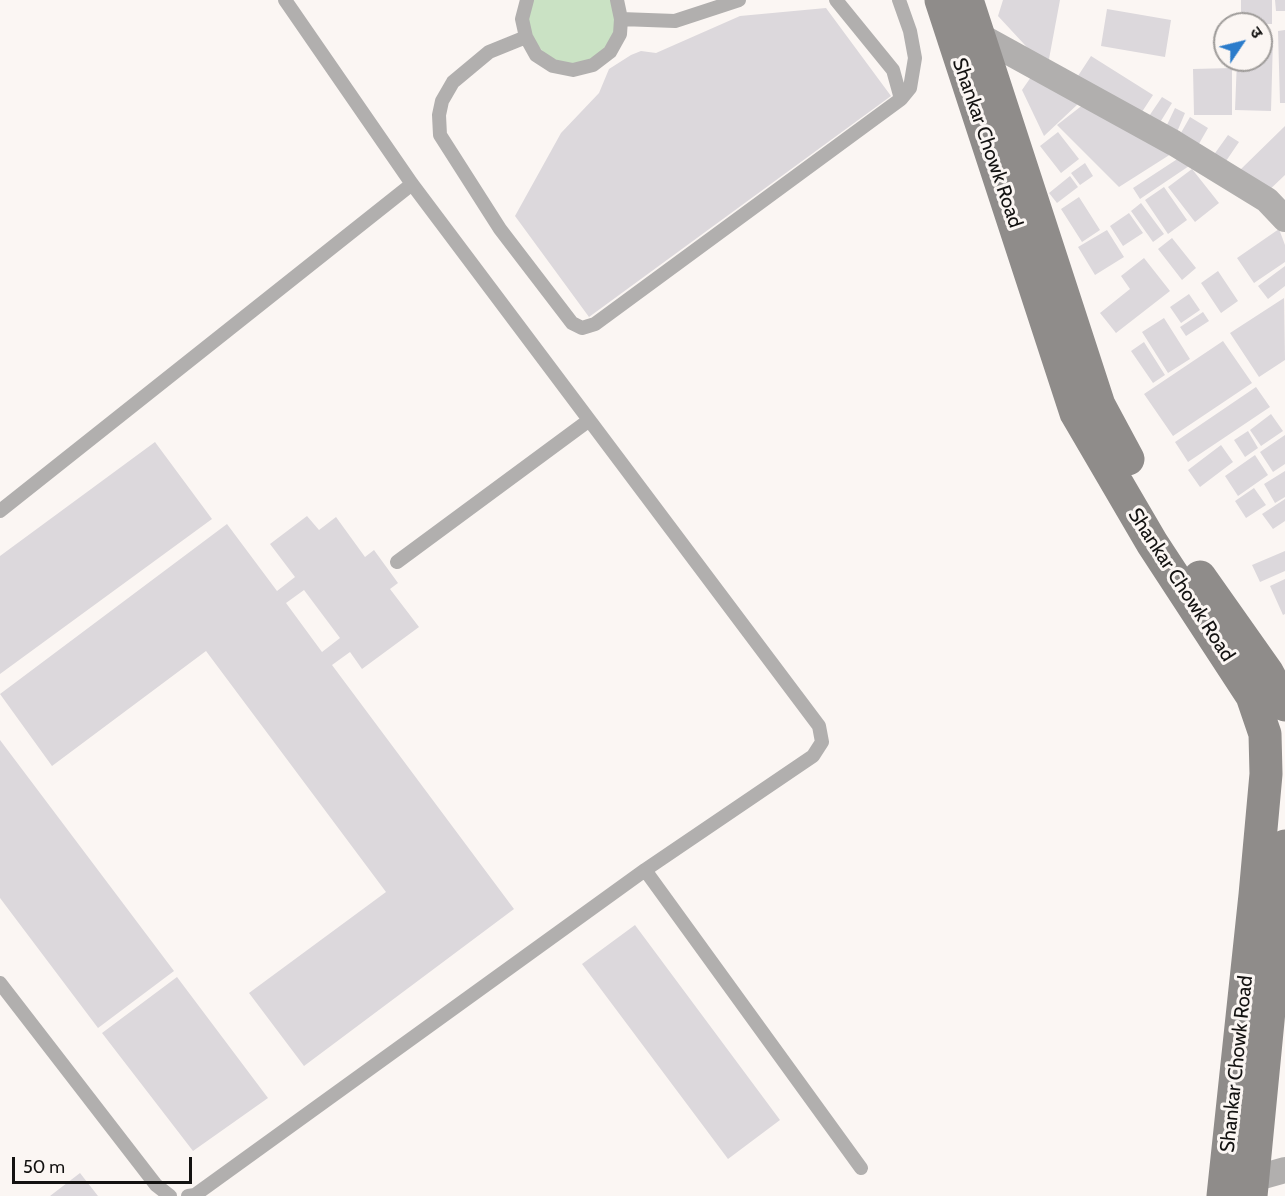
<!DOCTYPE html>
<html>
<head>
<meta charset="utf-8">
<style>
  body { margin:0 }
  #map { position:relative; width:1285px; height:1196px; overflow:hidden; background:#fbf6f3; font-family:Cabin,"Noto Sans Devanagari",sans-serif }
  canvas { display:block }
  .north { position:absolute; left:1213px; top:12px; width:60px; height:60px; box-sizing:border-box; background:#fbf6f3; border:2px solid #9e9b99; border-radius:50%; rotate:55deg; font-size:16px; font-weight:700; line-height:24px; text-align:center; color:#131211 }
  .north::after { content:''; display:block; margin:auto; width:21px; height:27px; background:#2b7ccb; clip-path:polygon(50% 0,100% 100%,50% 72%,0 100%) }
  .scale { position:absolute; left:12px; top:1157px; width:180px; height:27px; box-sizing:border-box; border:3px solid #131211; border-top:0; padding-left:8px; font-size:18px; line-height:21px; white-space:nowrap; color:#131211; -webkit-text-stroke:4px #fbf6f3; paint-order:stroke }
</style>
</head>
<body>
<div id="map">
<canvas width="1285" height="1196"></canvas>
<div class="north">उ</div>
<div class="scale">50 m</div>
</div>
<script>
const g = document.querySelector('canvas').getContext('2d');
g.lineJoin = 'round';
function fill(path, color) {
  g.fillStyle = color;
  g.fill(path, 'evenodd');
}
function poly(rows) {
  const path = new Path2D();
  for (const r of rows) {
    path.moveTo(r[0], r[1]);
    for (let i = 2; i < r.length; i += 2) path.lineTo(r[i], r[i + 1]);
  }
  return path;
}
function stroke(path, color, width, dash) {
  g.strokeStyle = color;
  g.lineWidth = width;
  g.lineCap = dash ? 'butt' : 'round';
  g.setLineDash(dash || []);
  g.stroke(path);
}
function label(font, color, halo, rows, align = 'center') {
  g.font = font + ' Cabin,sans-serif';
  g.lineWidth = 6;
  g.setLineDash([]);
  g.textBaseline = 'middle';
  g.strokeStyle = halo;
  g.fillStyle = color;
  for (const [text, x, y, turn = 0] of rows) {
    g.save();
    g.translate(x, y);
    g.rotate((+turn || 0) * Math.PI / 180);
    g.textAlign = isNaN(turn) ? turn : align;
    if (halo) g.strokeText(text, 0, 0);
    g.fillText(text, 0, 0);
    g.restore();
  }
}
const green = poly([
  [533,0,612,0,616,29,609,45,597,57,580,63,563,63,547,56,535,43,528,27,529,10]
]);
const building = poly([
  [1003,0,1060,0,1049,59,1036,57,998,16],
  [1241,0,1272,0,1272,24,1241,24],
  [1275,0,1285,0,1285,11,1276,11],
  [826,8,891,96,589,317,515,216,561,133,599,93,609,69,631,55,641,51,656,53,740,16],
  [1107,9,1171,20,1165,57,1101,46],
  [1285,30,1285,103,1280,103,1278,31],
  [1261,38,1273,38,1271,111,1235,110,1237,60,1261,60],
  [1091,56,1153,95,1138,118,1076,79],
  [1232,68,1232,115,1194,115,1193,69],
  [1031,77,1079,103,1044,136,1022,90],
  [1162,97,1172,103,1156,129,1145,122],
  [1084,104,1171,154,1119,187,1057,125],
  [1175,108,1185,113,1177,132,1166,127],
  [1190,117,1208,128,1196,149,1178,138],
  [1285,126,1285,175,1264,195,1240,170],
  [1058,132,1079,159,1061,173,1040,146],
  [1228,135,1239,142,1224,164,1213,156],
  [1185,154,1192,164,1140,199,1133,188],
  [1085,163,1093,176,1080,185,1071,173],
  [1192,169,1219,203,1195,222,1168,187],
  [1070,176,1078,187,1057,203,1049,193],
  [1164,187,1187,220,1168,234,1145,200],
  [1079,197,1100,230,1082,242,1061,209],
  [1141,203,1164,234,1153,242,1131,211],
  [1129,213,1143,233,1123,246,1110,226],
  [1279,229,1285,245,1285,262,1254,283,1237,258],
  [1107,230,1124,257,1095,275,1078,247],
  [1172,238,1196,268,1182,280,1158,249],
  [1144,258,1170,291,1116,333,1100,313,1130,289,1121,276],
  [1285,266,1285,286,1268,299,1258,286],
  [1218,271,1238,301,1221,313,1201,283],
  [1189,294,1200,310,1181,323,1170,307],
  [1284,298,1285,360,1259,377,1230,333],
  [1203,312,1209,321,1186,336,1180,327],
  [1164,318,1190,359,1168,373,1142,332],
  [1223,341,1252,383,1173,436,1144,394],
  [1144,342,1165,375,1153,383,1131,351],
  [1256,387,1270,407,1188,462,1175,442],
  [1271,414,1283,431,1261,446,1250,430],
  [1248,431,1258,448,1245,457,1234,440],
  [1285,435,1285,464,1273,472,1260,452],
  [155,442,212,519,0,674,0,556],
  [1221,445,1233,462,1200,487,1188,470],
  [1255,455,1268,475,1238,496,1225,476],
  [1285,471,1285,497,1275,503,1264,484],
  [1254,488,1266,505,1246,518,1235,501],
  [1285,499,1285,521,1273,529,1262,514],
  [307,516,319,530,336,517,365,557,374,550,398,583,390,589,419,627,362,669,350,652,332,665,514,909,304,1066,249,993,386,892,206,651,52,766,0,694,227,524,277,591,295,577,270,544],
  [304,590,340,638,322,652,286,603],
  [1285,551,1285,571,1260,582,1252,565],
  [1285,579,1285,614,1283,615,1270,586],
  [0,740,174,971,98,1028,0,898],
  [635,925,780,1120,728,1159,582,964],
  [177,977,268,1098,193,1151,102,1033],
  [80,1173,98,1196,50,1196]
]);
const service = poly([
  [527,0,522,19,526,37,536,55,553,66,573,70,593,65,610,52,620,34,621,19,617,0],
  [899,0,910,31,915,58,910,88,901,99],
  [621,19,675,21,739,0],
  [526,37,489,52,453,82,442,101,439,115,440,135,500,229,572,323,582,328,595,324,901,99,893,70,836,0],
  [0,511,412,184],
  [397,562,588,421],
  [645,870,861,1168],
  [0,983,156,1185,170,1196],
  [188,1196,195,1195,645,870,813,756,822,742,819,726,412,184,285,0]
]);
const minor = poly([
  [968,36,978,35,1174,143,1267,200,1285,219],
  [1253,1179,1285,1170]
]);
const secondary = poly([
  [941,0,1076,413,1152,543,1252,696,1265,734,1266,774,1255,895,1223,1196],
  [967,0,1099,405,1128,459],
  [1200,577,1267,672,1285,705],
  [1251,1196,1285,846]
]);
const streetNames = [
  ["Shankar Chowk Road",987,143,71],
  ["Shankar Chowk Road",1181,585,57],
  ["Shankar Chowk Road",1237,1064,-84]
];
fill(green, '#cae2c4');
fill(building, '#dcd8dc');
stroke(service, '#b1afae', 14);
stroke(minor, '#b1afae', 26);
stroke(secondary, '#8f8c8a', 33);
label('20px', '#131211', '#fbf6f3', streetNames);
</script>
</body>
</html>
